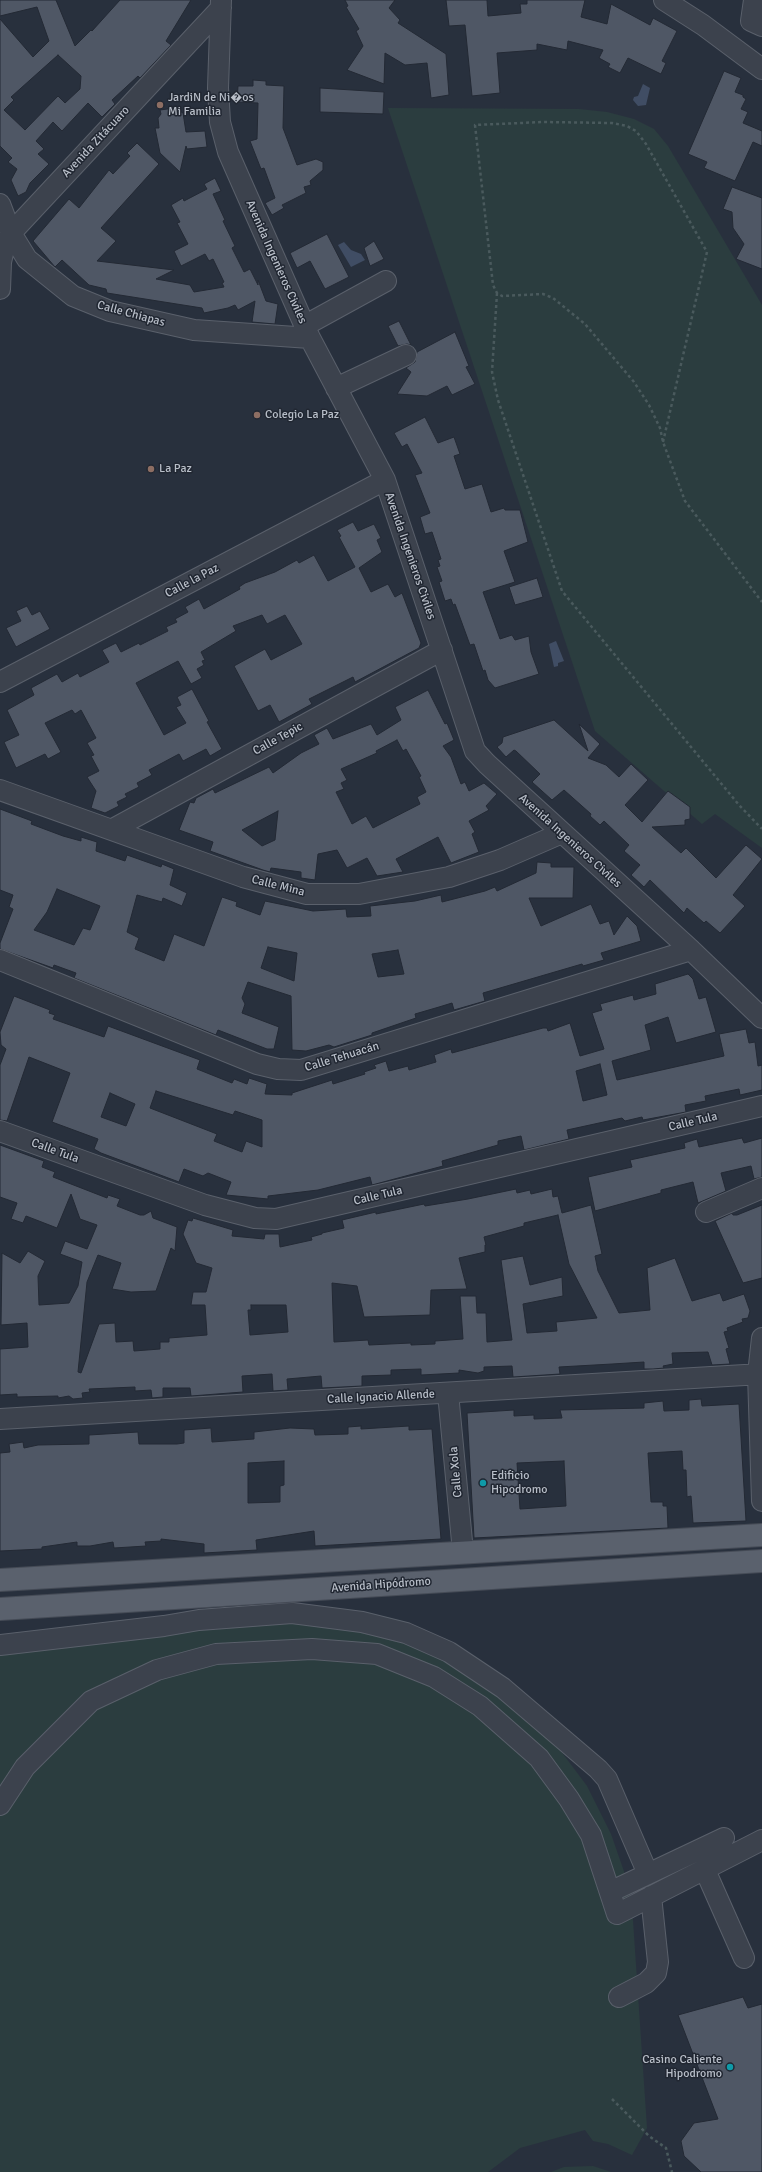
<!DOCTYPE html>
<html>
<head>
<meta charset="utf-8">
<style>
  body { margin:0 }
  canvas { display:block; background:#28303d }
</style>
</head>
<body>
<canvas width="762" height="2172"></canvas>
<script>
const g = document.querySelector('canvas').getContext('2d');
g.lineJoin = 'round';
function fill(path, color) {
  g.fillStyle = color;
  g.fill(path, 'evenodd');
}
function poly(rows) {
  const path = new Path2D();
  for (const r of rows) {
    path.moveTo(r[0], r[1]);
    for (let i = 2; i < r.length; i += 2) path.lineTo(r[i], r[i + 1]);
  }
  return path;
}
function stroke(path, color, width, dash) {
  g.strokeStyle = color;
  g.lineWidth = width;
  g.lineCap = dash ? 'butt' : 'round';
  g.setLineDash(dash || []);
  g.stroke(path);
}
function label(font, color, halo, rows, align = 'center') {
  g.font = font + ' Signika,sans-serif';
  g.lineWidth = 3;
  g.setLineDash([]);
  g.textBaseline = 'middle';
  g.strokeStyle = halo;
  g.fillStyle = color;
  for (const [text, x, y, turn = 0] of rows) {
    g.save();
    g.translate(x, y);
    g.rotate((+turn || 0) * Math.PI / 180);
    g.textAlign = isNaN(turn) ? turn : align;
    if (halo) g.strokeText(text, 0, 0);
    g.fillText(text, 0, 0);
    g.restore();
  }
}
const green = poly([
  [388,108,579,109,607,112,634,119,654,129,668,146,762,305,762,848,715,814,702,824,595,731],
  [208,1617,210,1630,274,1623,329,1625,379,1634,417,1648,449,1662,502,1697,560,1750,587,1786,611,1834,628,1883,632,1906,647,2128,632,2155,608,2144,593,2141,585,2130,520,2148,488,2172,0,2172,0,1643],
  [593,2166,611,2172,551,2172,564,2167]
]);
const water = poly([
  [643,84,650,88,646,105,638,106,633,100,634,97,638,96],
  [344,242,351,250,361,254,365,260,351,267,338,245],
  [556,641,564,661,558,663,558,666,554,667,549,644]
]);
const building = poly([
  [0,0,56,0,75,46,91,30,92,31,120,0,191,0,166,41,171,45,140,78,138,76,112,100,115,104,102,117,88,103,62,131,53,122,36,141,44,149,38,154,49,164,30,183,26,192,18,196,11,180,17,169,8,162,12,158,0,146,0,19,33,57,49,41,37,7,0,16,0,0],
  [58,55,81,76,80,89,65,103,58,96,25,130,4,110,14,100,11,97,58,55],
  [345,0,395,0,389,8,400,20,398,23,446,54,449,95,431,98,427,63,405,65,385,53,384,84,347,70,363,46,356,31,359,29,346,7,348,6,345,0],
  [446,0,487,0,488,16,521,13,520,4,527,4,527,0,585,0,581,17,607,24,611,4,650,25,653,18,677,31,662,61,666,63,661,74,628,58,620,73,608,67,610,64,599,58,603,50,568,41,567,50,537,44,537,50,497,53,500,93,472,96,465,25,449,26,446,0],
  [724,71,741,78,735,92,743,95,743,97,746,99,741,109,748,112,743,123,762,131,762,146,753,142,735,181,704,168,707,162,688,154,724,71],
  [253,80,266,81,266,85,284,86,283,128,297,165,316,159,323,162,323,170,310,181,311,185,304,187,306,193,282,205,284,208,272,215,265,203,275,198,264,168,261,169,250,141,257,139,258,103,237,102,238,86,253,86,253,80],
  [320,88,384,92,383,114,320,112,320,88],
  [175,108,183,113,186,132,205,131,207,147,187,149,186,146,180,172,160,153,155,128,159,128,158,118,161,114,160,110,175,108],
  [137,143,159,164,101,228,116,241,97,261,174,270,156,279,190,285,194,292,224,287,222,283,224,282,213,259,209,261,205,254,181,266,174,251,188,244,177,223,180,222,171,205,183,198,184,201,207,189,204,184,215,178,221,191,213,194,225,220,223,221,235,246,232,248,244,272,250,269,258,285,258,280,266,301,278,304,275,324,252,322,255,301,238,310,235,305,228,308,204,313,202,308,107,293,106,289,89,285,62,260,55,267,33,241,69,199,79,208,109,170,113,174,130,156,127,153,137,143],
  [732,187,762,198,762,269,736,259,744,244,733,228,732,212,723,209,732,187],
  [327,234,349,277,325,289,310,261,297,268,290,253,327,234],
  [374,241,384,259,370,266,364,248,374,241],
  [399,321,411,345,407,344,398,346,388,326,399,321],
  [455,332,469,366,466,367,475,384,452,395,447,386,427,396,397,394,411,372,406,368,415,362,417,352,455,332],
  [425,417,438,443,454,437,460,454,454,456,465,489,482,484,491,512,504,508,505,510,520,510,528,542,504,551,515,582,483,592,500,639,512,635,515,640,529,636,531,652,539,674,495,688,488,680,485,670,483,671,474,644,470,645,455,604,453,605,451,599,445,601,439,582,442,581,437,567,440,566,438,560,441,559,432,532,425,534,420,517,430,513,415,475,422,473,407,444,402,447,394,433,425,417],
  [353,522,358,531,374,524,381,538,377,540,382,552,359,568,371,592,388,584,395,597,402,593,421,643,419,648,355,682,353,677,309,699,312,704,279,722,270,705,258,711,234,666,265,649,271,660,302,644,285,615,267,624,262,615,233,626,236,631,201,652,205,660,202,661,204,665,197,669,202,678,191,684,178,661,136,683,164,735,186,723,176,707,181,705,177,697,192,689,209,721,207,722,222,749,210,756,206,749,183,761,179,754,149,770,152,775,137,783,139,787,125,794,127,797,117,802,119,806,105,813,91,808,96,791,87,777,99,771,91,756,94,755,87,743,96,738,81,710,75,714,72,710,45,723,61,752,48,759,45,754,16,768,4,742,19,735,7,710,34,695,31,688,57,674,62,682,78,673,80,677,109,662,102,650,116,643,121,652,139,643,140,645,168,631,166,627,177,622,175,619,188,612,185,607,199,599,204,609,240,589,239,587,245,583,275,572,297,560,299,563,314,555,328,581,355,567,339,537,341,536,337,530,353,522],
  [537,578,543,597,515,605,509,587,537,578],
  [27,606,32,615,40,611,50,629,16,647,6,628,21,621,16,611,27,606],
  [428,690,445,724,447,723,454,740,443,746,451,757,461,784,465,782,469,791,484,783,497,794,486,806,489,810,469,821,475,832,472,834,479,852,451,863,438,837,396,859,403,872,377,876,367,858,347,868,337,850,318,854,315,880,301,878,301,872,271,868,270,872,263,870,210,851,213,842,179,830,190,802,194,803,196,798,213,789,215,793,269,767,273,773,301,753,319,744,314,735,327,728,333,739,371,724,377,735,401,720,395,707,428,690],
  [397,740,403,751,406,749,421,776,419,777,426,792,417,797,420,804,373,828,366,816,352,824,336,792,344,789,341,783,347,780,341,769,377,753,376,751,397,740],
  [278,811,275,840,262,846,242,830,278,811],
  [554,720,588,751,579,724,600,744,588,758,606,765,619,777,631,764,648,780,625,805,642,822,668,791,690,807,690,819,685,820,685,825,652,827,681,853,686,848,716,878,746,845,762,859,733,895,745,906,720,933,706,921,704,923,687,908,684,913,650,880,644,887,631,875,640,865,624,851,629,845,604,821,600,825,590,816,591,814,564,790,552,800,532,782,540,774,516,751,514,750,506,757,497,747,502,743,503,737,554,720],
  [0,809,32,821,31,824,63,836,81,841,81,837,97,842,96,851,125,861,127,855,161,867,162,864,174,869,170,885,187,893,182,906,163,898,162,902,137,895,127,932,139,938,135,949,164,961,174,934,204,946,222,897,237,902,236,906,260,915,265,901,313,911,346,909,347,917,371,916,370,906,415,901,441,895,442,902,485,891,495,887,497,891,536,873,537,862,551,863,551,867,574,867,573,898,529,898,541,926,591,904,600,924,609,921,614,935,627,916,637,926,641,941,601,953,604,960,583,966,582,964,483,993,485,1001,454,1010,452,1003,439,1007,415,1014,416,1018,372,1033,372,1035,334,1047,329,1045,306,1051,292,1050,291,996,248,982,242,998,245,1004,242,1013,279,1027,274,1049,267,1049,218,1030,216,1035,74,978,76,973,54,965,53,968,0,949,0,943,13,909,9,907,13,895,0,890,0,809],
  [57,889,100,906,90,930,83,928,74,945,34,930,47,912,57,889],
  [268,947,297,953,294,981,261,968,268,947],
  [398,950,404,974,378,977,372,954,398,950],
  [688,974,693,979,699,999,706,997,716,1032,676,1043,668,1017,645,1025,651,1050,612,1061,617,1080,724,1056,719,1034,746,1029,749,1043,755,1042,758,1066,762,1065,762,1090,740,1095,739,1089,705,1096,706,1101,685,1105,686,1112,643,1120,642,1117,625,1121,622,1118,567,1130,569,1139,524,1150,521,1136,498,1141,498,1145,442,1161,443,1166,372,1185,370,1177,318,1190,268,1196,268,1199,226,1195,231,1182,208,1173,203,1176,184,1169,179,1182,101,1153,94,1149,98,1139,52,1122,70,1073,29,1057,7,1121,0,1120,0,1065,6,1049,1,1045,0,1032,14,996,50,1010,49,1013,55,1015,53,1019,104,1037,108,1026,200,1060,197,1069,232,1083,234,1079,247,1084,249,1078,267,1084,265,1094,292,1095,292,1093,332,1080,333,1084,365,1074,364,1072,376,1068,374,1065,386,1061,389,1071,408,1066,409,1070,436,1062,434,1055,451,1049,452,1053,543,1028,547,1028,548,1031,570,1023,580,1056,604,1049,592,1013,602,1010,600,1004,633,995,634,1000,656,994,655,984,688,974],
  [600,1064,607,1095,583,1101,576,1071,600,1064],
  [156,1091,233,1115,235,1111,262,1120,262,1147,246,1141,242,1152,214,1141,217,1134,150,1108,156,1091],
  [110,1093,135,1104,126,1126,101,1117,110,1093],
  [742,1138,744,1143,762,1138,762,1177,754,1179,751,1166,721,1173,726,1191,698,1203,693,1182,661,1190,661,1193,595,1211,588,1177,632,1167,630,1160,685,1148,684,1143,697,1139,699,1147,742,1138],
  [0,1145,44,1161,42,1167,55,1172,53,1177,107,1198,108,1195,120,1199,117,1206,140,1215,144,1215,151,1211,153,1218,177,1227,175,1251,171,1248,156,1291,131,1292,112,1289,121,1263,98,1255,87,1282,78,1372,81,1373,99,1324,115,1323,116,1342,133,1341,134,1351,160,1349,160,1342,169,1342,169,1338,207,1335,205,1305,191,1305,193,1292,206,1292,212,1268,196,1263,183,1234,188,1220,192,1221,193,1218,233,1230,232,1236,264,1239,265,1234,279,1234,280,1247,312,1240,311,1237,322,1234,322,1233,344,1228,342,1220,376,1212,376,1214,424,1204,425,1206,468,1199,516,1189,517,1193,530,1190,531,1194,552,1189,553,1197,558,1196,562,1213,591,1205,602,1254,595,1256,598,1271,619,1313,650,1310,647,1268,675,1258,692,1301,720,1293,723,1301,744,1294,750,1311,748,1318,742,1319,743,1322,727,1328,728,1331,724,1332,729,1348,726,1349,730,1364,712,1365,708,1352,672,1353,673,1364,663,1366,664,1368,653,1369,644,1369,644,1362,612,1364,559,1367,560,1374,513,1377,512,1366,484,1367,484,1371,478,1373,459,1370,459,1373,421,1375,421,1369,391,1370,391,1375,362,1376,362,1386,322,1388,321,1376,287,1379,288,1390,273,1391,272,1374,242,1376,243,1392,191,1396,190,1388,163,1388,163,1397,152,1398,151,1390,135,1391,135,1387,89,1389,90,1392,82,1393,83,1398,73,1399,69,1396,58,1398,58,1396,17,1397,17,1394,0,1395,0,1349,28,1347,27,1323,1,1325,2,1253,20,1263,28,1251,45,1261,38,1276,39,1305,69,1303,78,1286,82,1262,60,1254,65,1241,87,1249,97,1225,80,1219,71,1194,57,1228,26,1216,23,1223,11,1219,17,1203,0,1197,0,1145],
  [558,1215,569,1264,597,1318,556,1322,557,1331,527,1333,523,1304,563,1296,562,1277,530,1285,523,1256,501,1260,512,1340,487,1342,486,1313,477,1313,476,1296,460,1296,463,1339,435,1341,435,1344,411,1345,411,1343,369,1345,368,1340,334,1342,332,1283,357,1286,364,1317,430,1315,431,1290,467,1289,459,1258,485,1252,485,1245,486,1245,484,1237,524,1226,524,1223,558,1215],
  [251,1305,286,1305,288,1332,250,1335,248,1310,251,1310,251,1305],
  [762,1205,762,1278,743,1283,715,1221,732,1213,733,1215,737,1215,762,1205],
  [701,1399,702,1406,739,1404,746,1521,693,1523,691,1496,687,1497,686,1470,683,1470,682,1451,648,1453,651,1502,663,1502,663,1506,667,1506,668,1528,474,1538,467,1413,514,1410,514,1416,534,1415,534,1419,562,1418,560,1410,644,1408,644,1403,663,1401,664,1411,689,1410,689,1400,701,1399],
  [564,1461,566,1506,520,1509,517,1463,564,1461],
  [361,1426,361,1429,409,1426,409,1430,432,1429,441,1539,315,1546,314,1531,256,1540,257,1550,204,1553,204,1544,161,1539,161,1541,145,1542,146,1546,114,1548,113,1542,90,1546,77,1546,77,1542,42,1547,42,1549,0,1551,0,1453,10,1452,9,1444,23,1442,24,1448,38,1445,89,1444,89,1435,138,1432,139,1444,177,1444,184,1443,184,1430,211,1428,212,1442,254,1439,254,1432,290,1428,314,1429,315,1435,348,1434,348,1427,361,1426],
  [284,1461,284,1485,280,1486,280,1502,248,1503,248,1463,284,1461],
  [743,1997,748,2008,762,2004,762,2172,701,2172,684,2156,681,2141,694,2123,718,2119,678,2015,743,1997]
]);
const path = poly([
  [497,293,492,372,498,400,562,591,739,805,762,829],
  [663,442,707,252,646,144,636,131,627,126,612,123,543,122,475,125,493,285,497,293,502,296,543,294,553,298,585,324,634,382,649,405,660,428,663,442,685,501,762,602],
  [612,2099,649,2136,666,2148,672,2172]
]);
const minor = poly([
  [221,0,218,88,220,122,228,152,310,338,385,480,475,751,487,764,691,950,762,1018],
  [664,0,703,25,762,69],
  [754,0,751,21,762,26],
  [0,204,11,233,27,259,73,296,110,311,194,330,310,338],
  [0,289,1,262,4,249,11,233,221,8],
  [304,326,386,281],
  [336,388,406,355],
  [0,682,385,480],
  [0,790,243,877,307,894,359,894,449,877,500,860,562,833],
  [113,829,442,650],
  [0,960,257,1064,278,1069,301,1070,691,950],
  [0,1131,205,1205,255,1218,276,1219,762,1106],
  [706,1212,762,1188],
  [762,1338,758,1374,762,1501],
  [448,1393,463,1552],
  [0,1419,762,1374],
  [0,1645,164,1626,199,1620,292,1613,362,1622,406,1633,449,1652,503,1688,598,1769,607,1779,648,1874],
  [0,1805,25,1767,91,1701,157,1670,216,1654,312,1649,377,1654,434,1677,480,1706,539,1758,569,1799,591,1835,617,1914,762,1840],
  [705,1870,744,1958],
  [610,1892,724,1838],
  [619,1997,646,1983,656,1973,658,1962,651,1896]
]);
const major = poly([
  [0,1580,762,1535],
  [0,1609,762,1561]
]);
const markers = [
  [160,105,4,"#8d6e63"],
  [257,415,4,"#8d6e63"],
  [151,469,4,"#8d6e63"],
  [483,1483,4,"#0f9aa8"],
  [730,2067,4,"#0f9aa8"]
];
const poiNames = [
  ["JardiN de Ni�os",168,98],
  ["Mi Familia",168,112],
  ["Colegio La Paz",265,415],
  ["La Paz",159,469],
  ["Edificio",491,1476],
  ["Hipodromo",491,1490],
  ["Casino Caliente",722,2060,"right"],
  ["Hipodromo",722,2074,"right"]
];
const streetNames = [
  ["Avenida Zitácuaro",96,142,-47],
  ["Avenida Ingenieros Civiles",276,262,66],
  ["Calle Chiapas",131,314,15],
  ["Avenida Ingenieros Civiles",410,556,71],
  ["Calle la Paz",192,581,-28],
  ["Calle Tepic",278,739,-29],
  ["Avenida Ingenieros Civiles",570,841,42],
  ["Calle Mina",278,886,14],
  ["Calle Tehuacán",342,1057,-17],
  ["Calle Tula",693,1122,-13],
  ["Calle Tula",55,1151,20],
  ["Calle Tula",378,1196,-13],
  ["Calle Ignacio Allende",381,1397,-3],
  ["Calle Xola",456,1472,-95],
  ["Avenida Hipódromo",381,1585,-4]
];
fill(green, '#2b3d3f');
fill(water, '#404d64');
fill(building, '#4f5765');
stroke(building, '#232934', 1);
stroke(minor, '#5a606b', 22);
stroke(major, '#454b56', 24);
stroke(path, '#4a5a5d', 2.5, [3, 3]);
stroke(minor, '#3c424d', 20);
stroke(major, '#5a616d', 22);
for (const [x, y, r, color] of markers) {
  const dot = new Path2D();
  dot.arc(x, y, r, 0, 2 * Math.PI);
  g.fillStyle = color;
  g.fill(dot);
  stroke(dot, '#212732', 1.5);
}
label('12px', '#b8bec8', '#212732', poiNames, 'left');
label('12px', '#b8bec8', '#212732', streetNames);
</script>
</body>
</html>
